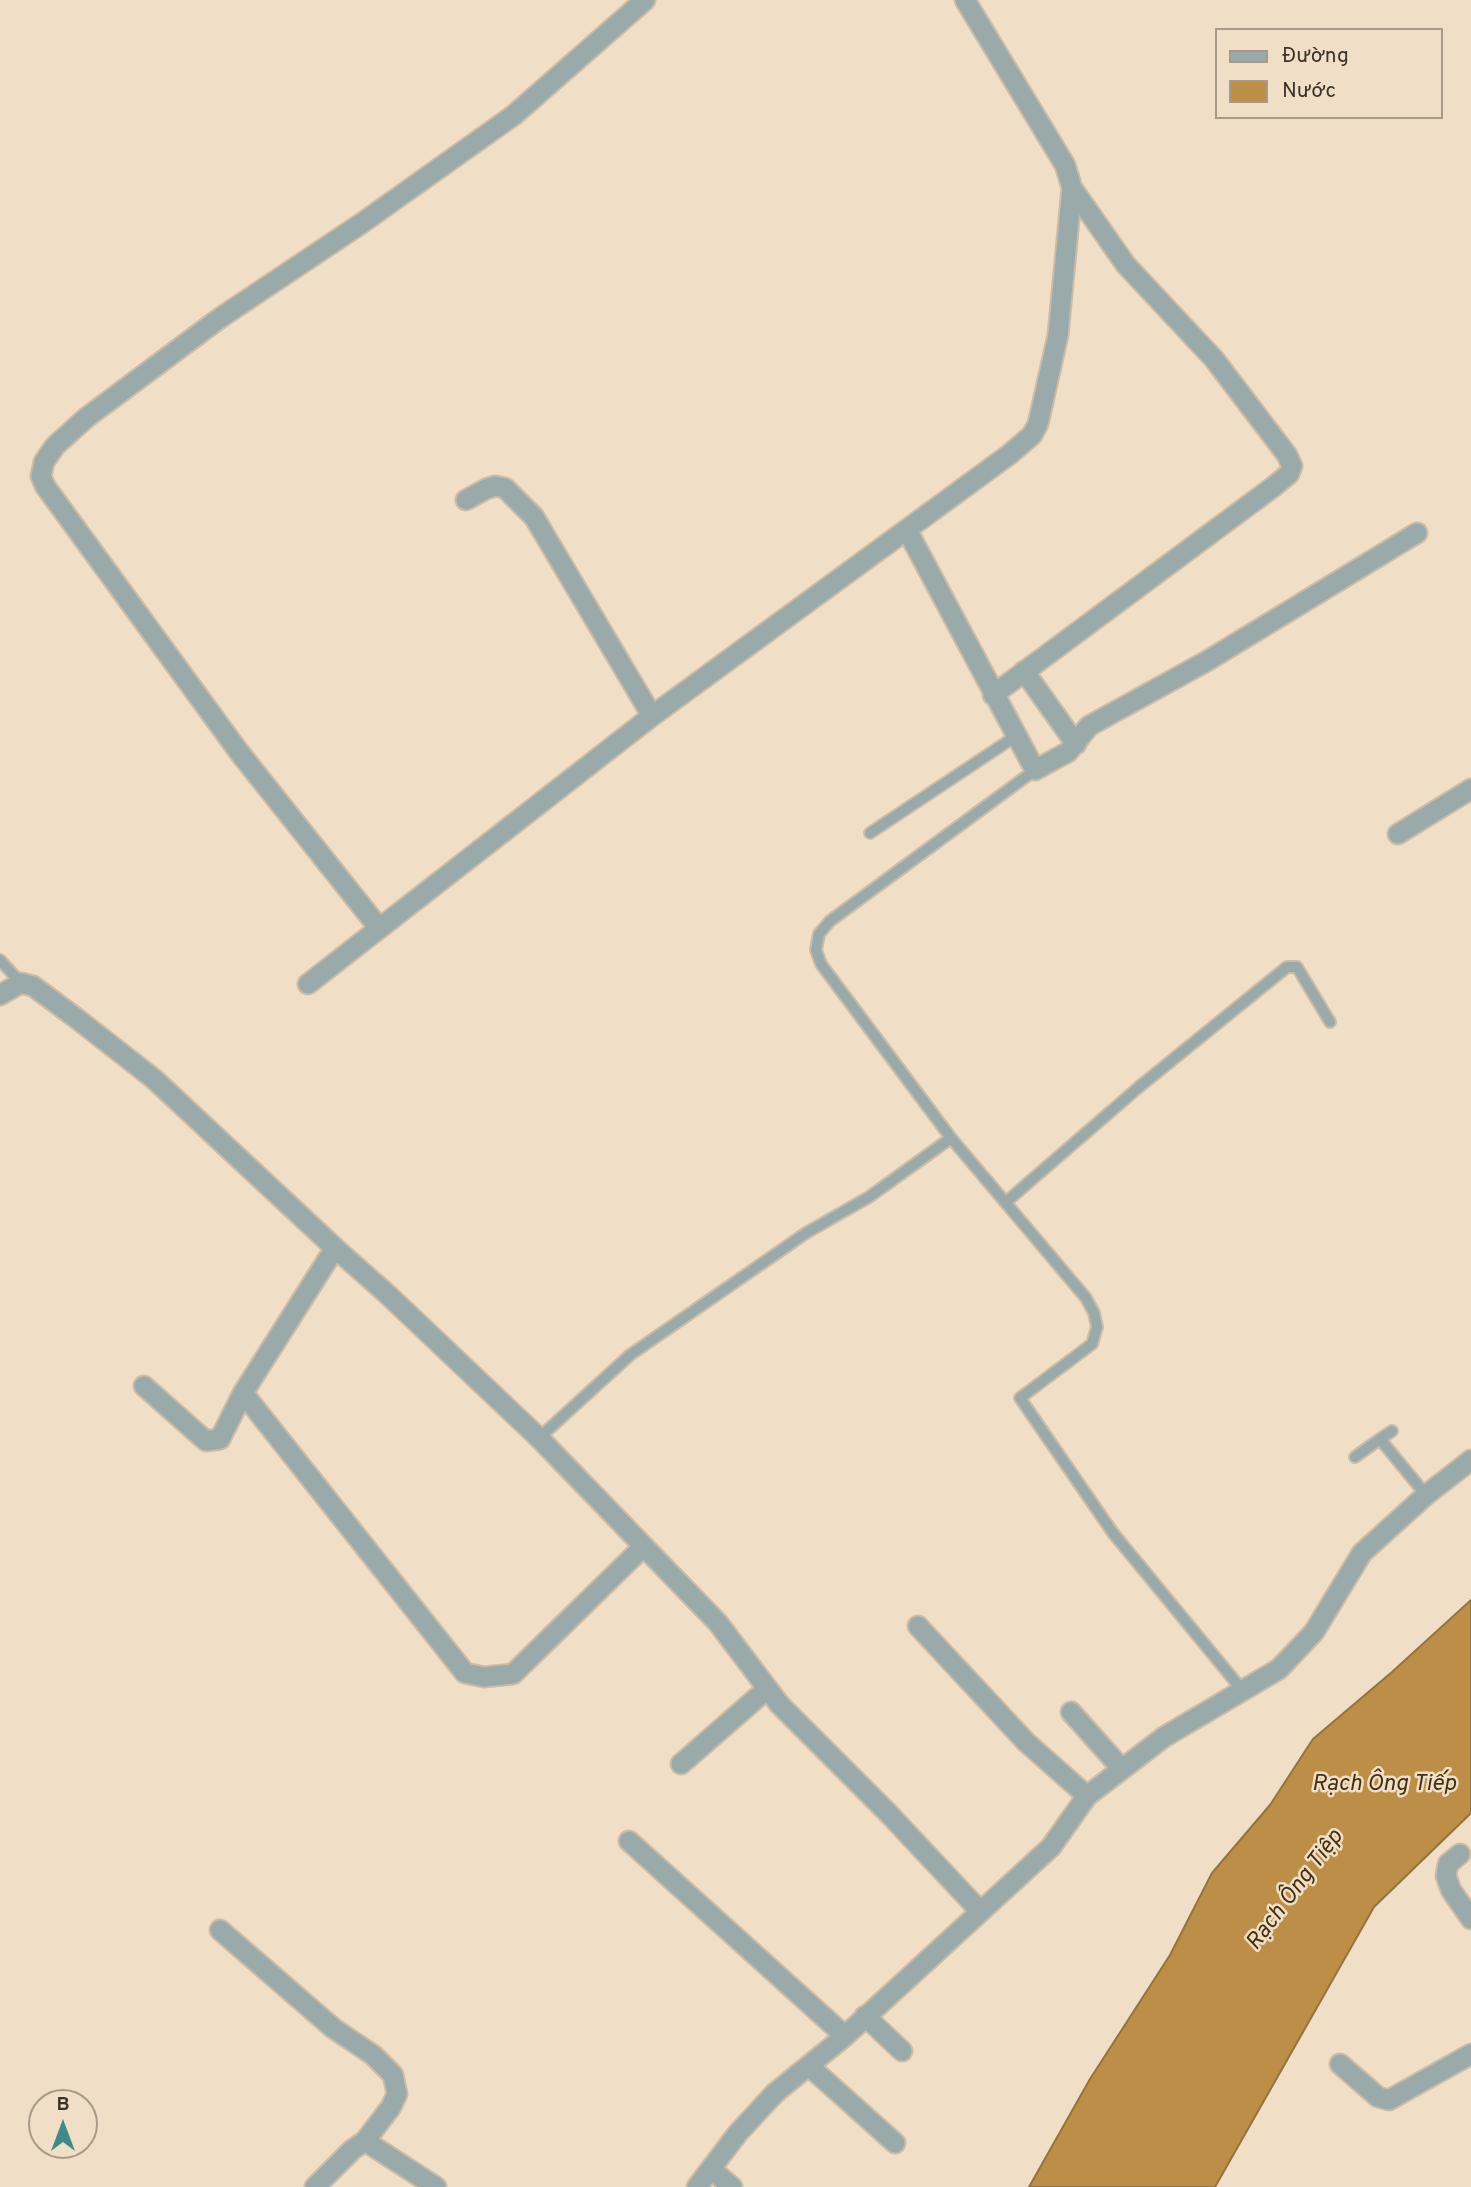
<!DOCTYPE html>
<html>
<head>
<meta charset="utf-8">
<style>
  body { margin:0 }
  #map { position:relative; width:1471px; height:2187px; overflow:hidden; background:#f0dec6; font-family:Overpass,sans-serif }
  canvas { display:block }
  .legend { position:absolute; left:1215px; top:28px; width:228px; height:91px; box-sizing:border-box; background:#f0dec6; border:2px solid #a89a88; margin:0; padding:9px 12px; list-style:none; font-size:21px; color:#3b342a }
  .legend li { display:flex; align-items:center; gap:14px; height:35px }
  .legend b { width:35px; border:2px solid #a89a88 }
  .north { position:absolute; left:28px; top:2089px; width:70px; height:70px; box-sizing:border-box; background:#f0dec6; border:2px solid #a89a88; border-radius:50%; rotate:0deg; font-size:19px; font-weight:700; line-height:28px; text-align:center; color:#3b342a }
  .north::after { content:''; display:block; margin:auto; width:24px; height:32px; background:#41898b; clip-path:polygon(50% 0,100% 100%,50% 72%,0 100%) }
</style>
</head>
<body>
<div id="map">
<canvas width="1471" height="2187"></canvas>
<ul class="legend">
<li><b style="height:9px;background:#9aa9aa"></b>Đường</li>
<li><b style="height:19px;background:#bc8e47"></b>Nước</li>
</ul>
<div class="north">B</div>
</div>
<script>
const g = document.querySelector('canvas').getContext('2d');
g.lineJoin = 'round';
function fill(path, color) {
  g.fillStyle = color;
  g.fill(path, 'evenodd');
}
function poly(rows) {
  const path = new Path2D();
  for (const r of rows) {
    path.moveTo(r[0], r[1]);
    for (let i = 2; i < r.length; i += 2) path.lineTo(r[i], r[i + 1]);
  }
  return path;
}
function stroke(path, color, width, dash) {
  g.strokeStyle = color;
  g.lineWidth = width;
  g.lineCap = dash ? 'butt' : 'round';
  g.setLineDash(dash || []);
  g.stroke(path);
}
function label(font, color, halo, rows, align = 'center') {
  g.font = font + ' Overpass,sans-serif';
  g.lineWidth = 5;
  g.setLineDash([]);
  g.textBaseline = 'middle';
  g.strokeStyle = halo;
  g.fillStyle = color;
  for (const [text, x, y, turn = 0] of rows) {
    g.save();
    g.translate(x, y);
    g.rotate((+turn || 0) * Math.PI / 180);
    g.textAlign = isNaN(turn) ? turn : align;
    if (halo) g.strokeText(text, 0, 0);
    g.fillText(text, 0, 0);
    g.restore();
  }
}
const water = poly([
  [1471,1600,1471,1813,1374,1907,1215,2187,1029,2187,1090,2079,1170,1955,1212,1873,1270,1805,1313,1739,1392,1672,1471,1600]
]);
const service = poly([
  [1035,770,830,921,819,934,816,950,821,964,951,1138,1086,1298,1094,1313,1097,1327,1092,1344,1020,1398,1113,1533,1243,1691],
  [870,833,1016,736],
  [0,960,21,983],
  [1006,1202,1139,1087,1287,967,1297,967,1330,1022],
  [1392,1431,1380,1439,1426,1495],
  [539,1438,630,1355,806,1233,869,1197,951,1138],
  [1355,1457,1380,1439]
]);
const minor = poly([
  [965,0,1065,165,1072,188,1126,265,1214,359,1287,455,1292,466,1289,474,1273,487,993,695],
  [466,500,486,489,495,486,505,488,534,517,652,716],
  [907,530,1035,770,1068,752,1089,726,1207,661,1417,533],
  [1024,671,1076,744],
  [1398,834,1471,789],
  [379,928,239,752,45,486,41,476,44,462,55,446,86,418,220,318,362,223,514,115,645,0],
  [308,984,652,716,1010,454,1032,435,1038,424,1058,335,1072,188],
  [0,995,21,983,33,986,76,1018,154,1079,335,1248,386,1293,539,1438,718,1623,780,1705,890,1815,979,1910],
  [335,1248,243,1393,465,1673,484,1677,513,1674,643,1547],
  [144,1386,206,1441,220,1439,243,1393],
  [918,1626,1026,1742,1087,1796],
  [1071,1712,1122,1769],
  [681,1764,767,1689],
  [629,1841,845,2036],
  [1460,1854,1448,1864,1446,1876,1451,1890,1471,1919],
  [220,1930,333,2028,373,2055,393,2075,397,2094,391,2107,365,2141,352,2150,315,2187],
  [865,2016,902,2051],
  [1340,2064,1378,2097,1389,2100,1471,2054],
  [809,2066,895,2143],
  [365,2141,436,2187],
  [711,2169,732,2187],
  [697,2187,738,2133,775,2093,845,2036,1051,1847,1087,1796,1164,1737,1279,1669,1314,1632,1362,1553,1426,1495,1471,1460]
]);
const waterNames = [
  ["Rạch Ông Tiếp",1384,1785],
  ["Rạch Ông Tiệp",1296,1891,-53]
];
fill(water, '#bc8e47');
stroke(water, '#95733e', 2);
stroke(service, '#ccbca7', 14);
stroke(minor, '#ccbca7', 23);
stroke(service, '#9aa9aa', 10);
stroke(minor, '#9aa9aa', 19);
label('italic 23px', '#443010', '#f0dec6', waterNames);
</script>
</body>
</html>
